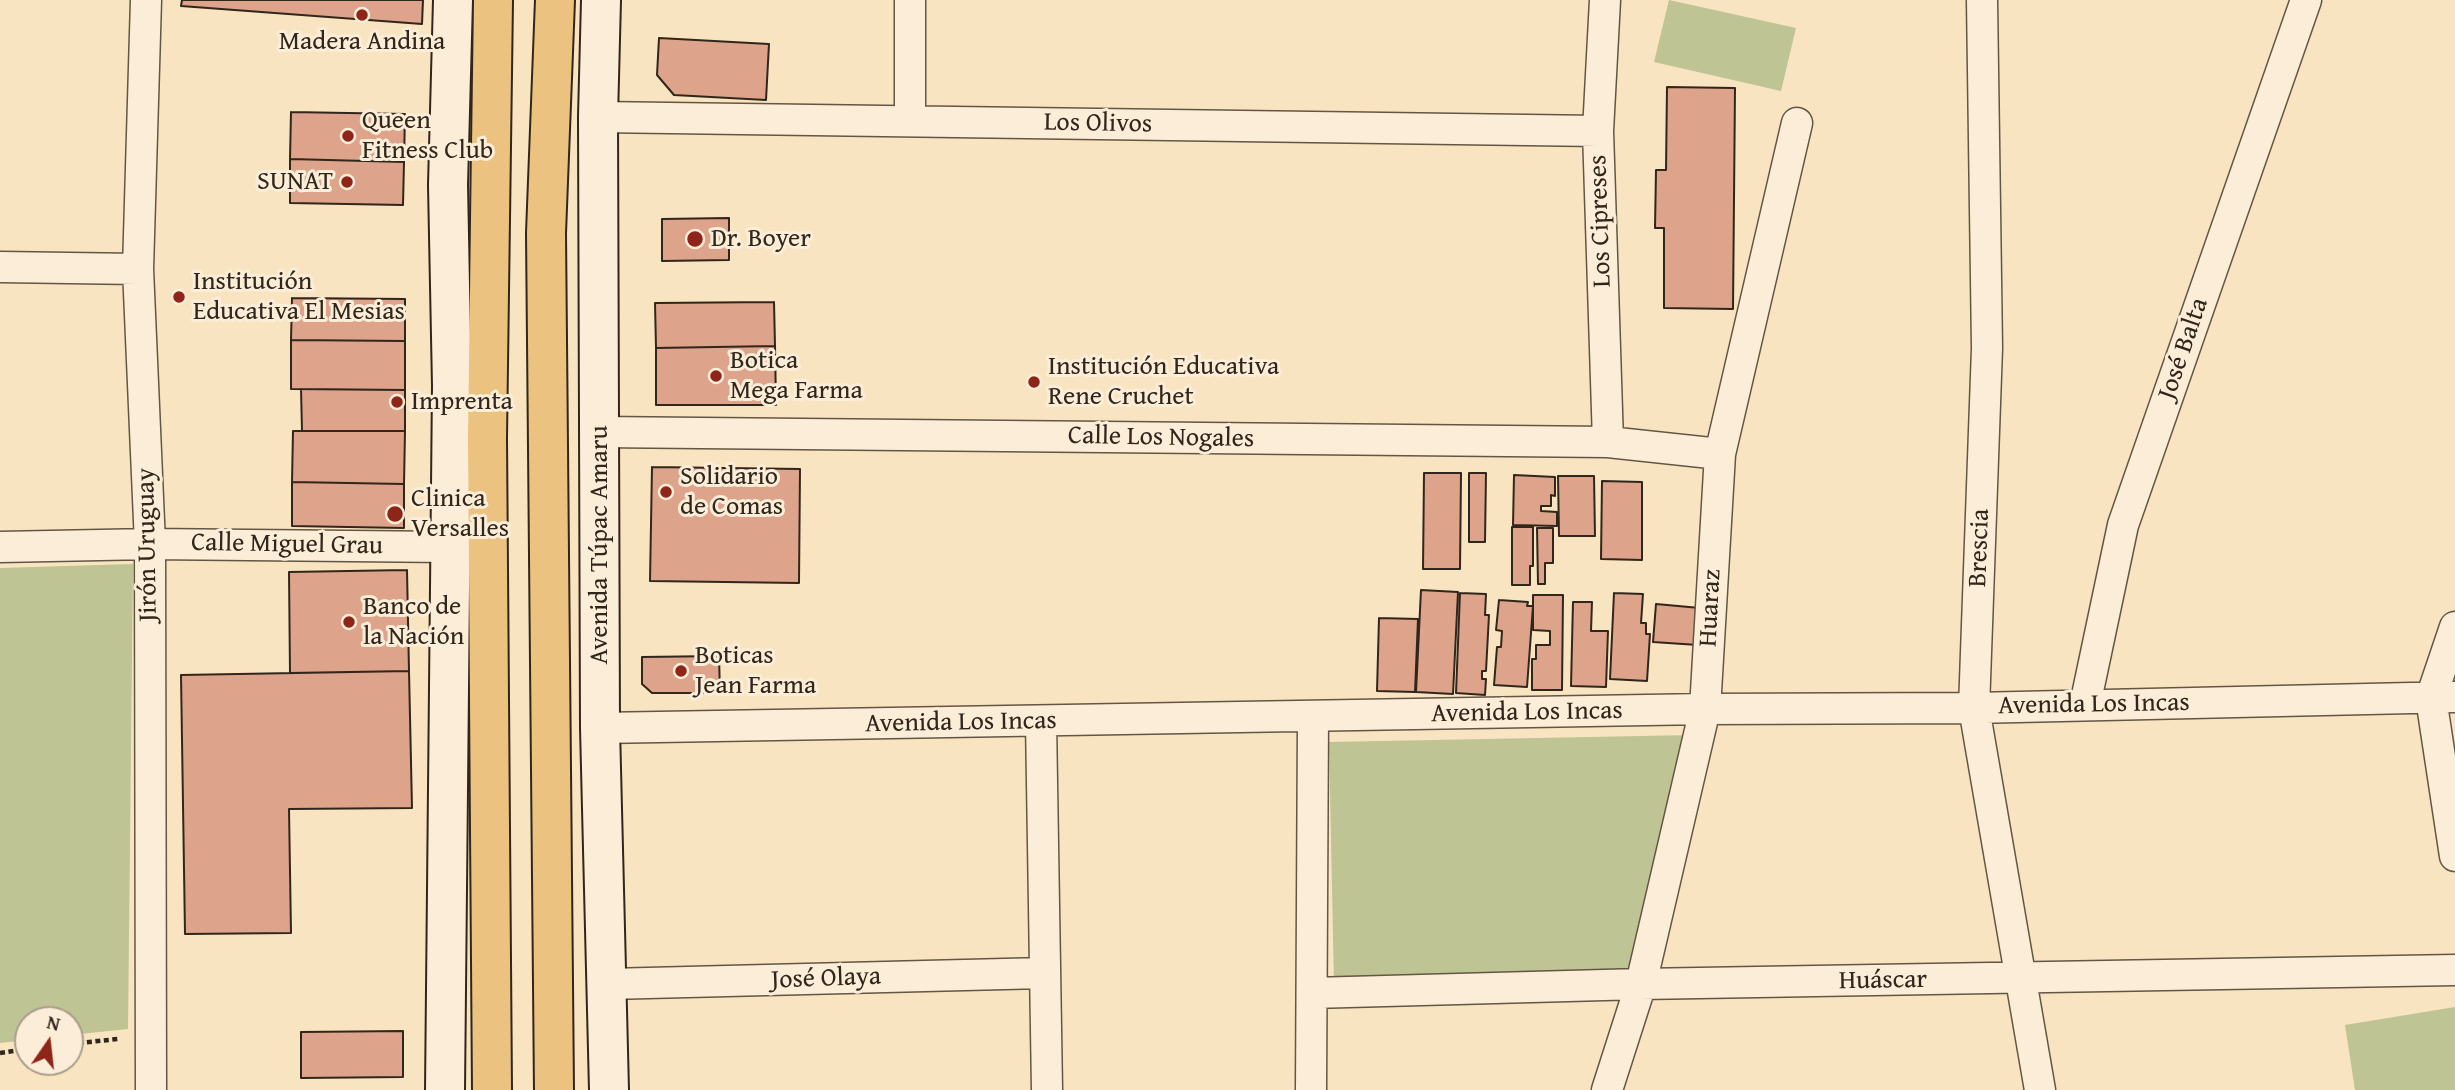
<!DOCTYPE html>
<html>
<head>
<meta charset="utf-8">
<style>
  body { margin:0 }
  #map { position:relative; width:2455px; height:1090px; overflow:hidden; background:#f9e4c1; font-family:"Gentium Book Plus",serif }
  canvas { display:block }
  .north { position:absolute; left:14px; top:1006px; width:70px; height:70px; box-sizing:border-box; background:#fbedd7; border:2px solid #aa9d8c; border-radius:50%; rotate:14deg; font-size:19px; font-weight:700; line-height:28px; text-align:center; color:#31261b }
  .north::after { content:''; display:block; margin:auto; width:24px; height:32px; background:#8f2418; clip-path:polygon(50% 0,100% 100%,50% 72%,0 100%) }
</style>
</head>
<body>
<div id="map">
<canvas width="2455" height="1090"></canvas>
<div class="north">N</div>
</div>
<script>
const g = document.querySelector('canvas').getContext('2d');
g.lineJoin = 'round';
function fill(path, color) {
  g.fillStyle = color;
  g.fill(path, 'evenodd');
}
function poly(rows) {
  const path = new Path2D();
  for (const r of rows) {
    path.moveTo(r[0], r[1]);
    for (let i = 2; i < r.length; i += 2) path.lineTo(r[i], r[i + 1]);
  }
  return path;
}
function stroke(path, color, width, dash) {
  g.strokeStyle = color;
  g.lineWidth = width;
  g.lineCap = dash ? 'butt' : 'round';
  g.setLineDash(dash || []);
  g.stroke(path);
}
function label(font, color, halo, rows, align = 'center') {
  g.font = font + ' "Gentium Book Plus",serif';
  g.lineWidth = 6;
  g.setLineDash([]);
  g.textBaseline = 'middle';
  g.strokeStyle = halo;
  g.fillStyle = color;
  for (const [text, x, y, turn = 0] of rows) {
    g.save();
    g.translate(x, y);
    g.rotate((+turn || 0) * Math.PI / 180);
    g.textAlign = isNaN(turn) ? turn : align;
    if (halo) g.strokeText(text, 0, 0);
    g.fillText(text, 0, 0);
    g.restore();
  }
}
const green = poly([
  [1669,0,1796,28,1781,91,1654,62],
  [133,564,128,1029,70,1035,70,1020,28,1020,28,1040,0,1043,0,568],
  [1693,735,1640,974,1334,986,1329,742],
  [2455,1007,2455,1090,2355,1090,2345,1025]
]);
const building = poly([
  [182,0,423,0,422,24,181,6,182,0],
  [659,38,769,44,766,100,674,95,657,75,659,38],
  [1667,87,1735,88,1733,309,1664,308,1664,228,1655,228,1656,170,1666,170,1667,87],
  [291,112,405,114,404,162,290,159,291,112],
  [290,159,404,162,403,205,290,203,290,159],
  [729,218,729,260,662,261,662,219,729,218],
  [292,298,405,299,405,341,291,340,292,298],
  [774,302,775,346,656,348,655,303,774,302],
  [291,340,405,341,405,390,291,389,291,340],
  [775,346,776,405,656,405,656,348,775,346],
  [301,389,405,390,405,431,302,431,301,389],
  [293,431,405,431,404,484,292,482,293,431],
  [652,467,800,469,799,583,650,581,652,467],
  [1424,473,1461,473,1460,569,1423,569,1424,473],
  [1469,473,1486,473,1485,542,1469,542,1469,473],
  [1514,475,1555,477,1555,496,1551,495,1551,506,1541,506,1541,511,1557,512,1557,526,1513,525,1514,475],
  [1558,476,1594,476,1595,536,1559,536,1558,476],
  [1602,481,1642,482,1642,560,1601,559,1602,481],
  [292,482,404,484,404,528,292,526,292,482],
  [1512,527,1533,527,1533,566,1530,566,1530,585,1512,585,1512,527],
  [1537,528,1553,528,1553,563,1545,563,1545,584,1538,584,1537,528],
  [407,570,409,671,290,673,289,572,407,570],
  [1421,590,1458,592,1453,694,1416,692,1421,590],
  [1460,593,1486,594,1485,615,1489,615,1486,671,1482,671,1482,679,1486,679,1485,695,1456,693,1460,593],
  [1614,593,1643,594,1641,623,1646,623,1646,634,1650,634,1647,681,1610,679,1614,593],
  [1533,595,1563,595,1562,690,1532,690,1532,659,1536,659,1536,645,1550,645,1550,631,1533,630,1533,595],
  [1499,600,1528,602,1527,606,1533,606,1527,687,1494,685,1497,647,1501,647,1502,631,1496,630,1499,600],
  [1573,602,1592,602,1591,631,1608,631,1606,687,1571,686,1573,602],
  [1656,604,1700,608,1698,645,1653,642,1656,604],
  [1379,618,1418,619,1415,692,1377,691,1379,618],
  [719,656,720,693,652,693,642,684,642,657,719,656],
  [409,671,412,808,289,809,291,933,185,934,181,675,409,671],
  [403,1031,403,1077,301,1078,301,1032,403,1031]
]);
const path = poly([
  [70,1044,118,1039],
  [0,1053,28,1049]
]);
const street = poly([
  [146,0,138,269,150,544,151,1090],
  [1605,0,1598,131,1608,442],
  [1982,0,1987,348,1974,708,2040,1090],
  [598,117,1598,131],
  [910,121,910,0],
  [0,267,138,269],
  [600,432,1608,442,1720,454],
  [0,547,150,544,449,547],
  [2455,627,2431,698,2455,856],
  [2085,705,2123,525,2306,0],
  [1041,721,1047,1090],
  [600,728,1705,709,1974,708,2455,697],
  [608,984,1044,973],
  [1312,993,1641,984,2455,970],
  [1311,1090,1313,717],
  [1607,1090,1641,984,1705,709,1720,454,1797,123]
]);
const secondary = poly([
  [601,0,598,117,600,728,609,1090],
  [445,1090,452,386,448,185,453,0]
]);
const highway = poly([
  [492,1090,487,438,493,0],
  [554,1090,546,233,555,0]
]);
const markers = [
  [362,15,7,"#8f2418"],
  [348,136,7,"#8f2418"],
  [347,182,7,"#8f2418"],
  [695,239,9,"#8f2418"],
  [179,297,7,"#8f2418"],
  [716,376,7,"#8f2418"],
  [1034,382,7,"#8f2418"],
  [397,402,7,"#8f2418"],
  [666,492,7,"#8f2418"],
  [395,514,9,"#8f2418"],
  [349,622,7,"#8f2418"],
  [681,671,7,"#8f2418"]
];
const poiNames = [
  ["Madera Andina",362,42,"center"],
  ["Queen",362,121],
  ["Fitness Club",362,151],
  ["SUNAT",333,182,"right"],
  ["Dr. Boyer",711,239],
  ["Institución",193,282],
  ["Educativa El Mesias",193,312],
  ["Botica",730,361],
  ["Mega Farma",730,391],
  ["Institución Educativa",1048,367],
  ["Rene Cruchet",1048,397],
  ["Imprenta",411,402],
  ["Solidario",680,477],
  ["de Comas",680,507],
  ["Clinica",411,499],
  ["Versalles",411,529],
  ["Banco de",363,607],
  ["la Nación",363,637],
  ["Boticas",695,656],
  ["Jean Farma",695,686]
];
const streetNames = [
  ["Los Olivos",1098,124,1],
  ["Los Cipreses",1601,221,-92],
  ["José Balta",2184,349,-71],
  ["Calle Los Nogales",1161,438,1],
  ["Jirón Uruguay",148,545,-91],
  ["Calle Miguel Grau",287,545,1],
  ["Avenida Túpac Amaru",600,545,-90],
  ["Brescia",1980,548,-88],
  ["Huaraz",1711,608,-87],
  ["Avenida Los Incas",2094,705,-1],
  ["Avenida Los Incas",1527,713,-1],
  ["Avenida Los Incas",961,723,-1],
  ["José Olaya",826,979,-2],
  ["Huáscar",1883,981,-1]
];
fill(green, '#bec493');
fill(building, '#dea38b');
stroke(building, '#31261b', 2);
stroke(street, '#635644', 33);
stroke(secondary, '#31261b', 42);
stroke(highway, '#31261b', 42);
stroke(path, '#31261b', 4.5, [5, 3.5]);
stroke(street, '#fbedd7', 30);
stroke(secondary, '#fbedd7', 38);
stroke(highway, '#ecc280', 38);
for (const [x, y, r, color] of markers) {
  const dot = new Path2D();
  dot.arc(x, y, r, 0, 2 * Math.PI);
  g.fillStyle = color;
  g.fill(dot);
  stroke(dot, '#fbedd7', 2.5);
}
label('26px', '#31261b', '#fbedd7', poiNames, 'left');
label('26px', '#31261b', '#fbedd7', streetNames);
</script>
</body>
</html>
